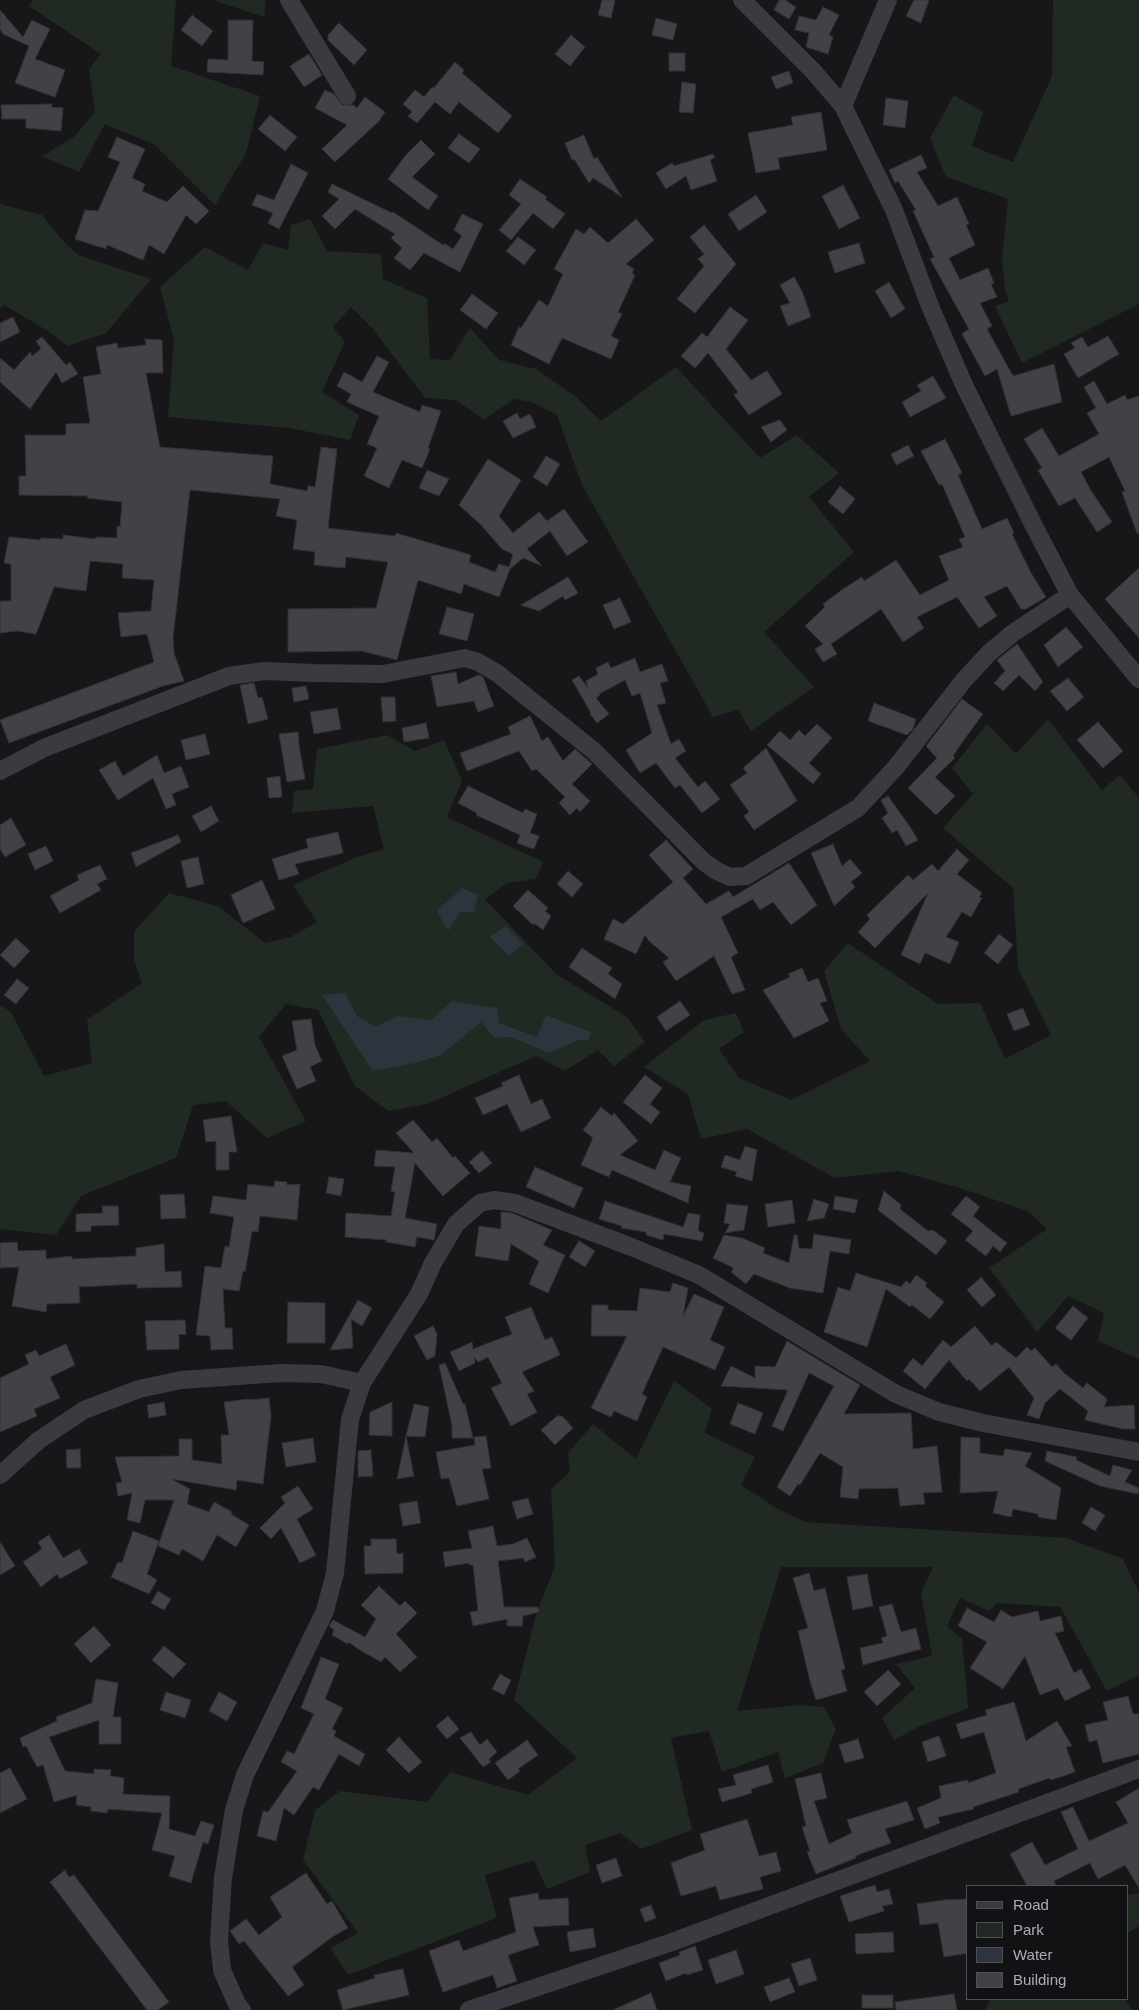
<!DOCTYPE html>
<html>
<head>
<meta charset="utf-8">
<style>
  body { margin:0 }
  #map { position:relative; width:1139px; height:2010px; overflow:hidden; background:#171719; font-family:Arial,sans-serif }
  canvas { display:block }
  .legend { position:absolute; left:966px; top:1885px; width:162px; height:115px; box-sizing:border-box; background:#121214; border:1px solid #4f5056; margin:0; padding:6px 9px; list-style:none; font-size:15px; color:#aaacb8 }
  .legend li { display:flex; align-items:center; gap:10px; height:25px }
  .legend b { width:25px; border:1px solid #4f5056 }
</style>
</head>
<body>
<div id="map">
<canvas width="1139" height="2010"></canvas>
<ul class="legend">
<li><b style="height:6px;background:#3a3a40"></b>Road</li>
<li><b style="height:14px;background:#212923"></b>Park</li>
<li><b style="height:14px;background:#2e343d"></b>Water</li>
<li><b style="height:14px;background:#424146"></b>Building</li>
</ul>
</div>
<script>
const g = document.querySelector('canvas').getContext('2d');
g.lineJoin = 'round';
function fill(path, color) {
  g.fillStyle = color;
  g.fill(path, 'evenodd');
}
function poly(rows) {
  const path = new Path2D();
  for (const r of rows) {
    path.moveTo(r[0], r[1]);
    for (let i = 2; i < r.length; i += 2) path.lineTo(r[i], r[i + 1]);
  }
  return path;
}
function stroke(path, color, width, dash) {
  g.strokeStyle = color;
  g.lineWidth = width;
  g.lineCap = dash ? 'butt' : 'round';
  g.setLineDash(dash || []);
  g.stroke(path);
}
const green = poly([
  [33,0,176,0,171,66,260,96,246,153,215,205,155,145,105,124,79,172,42,156,74,137,95,112,89,69,101,54,29,6],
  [213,0,266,0,264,17],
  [1053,0,1139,0,1139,304,1022,363,995,306,1009,301,1005,289,1002,259,1008,199,946,177,930,138,954,95,983,112,972,146,1013,162,1052,76],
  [0,204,42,215,62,240,78,255,151,279,106,333,68,346,48,331,4,305,0,309],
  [310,219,327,251,381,254,383,279,427,298,430,359,450,360,470,328,499,360,536,369,576,397,601,421,676,367,760,458,797,435,839,473,809,497,854,552,764,632,814,687,751,731,738,710,713,717,582,485,557,415,532,402,514,399,484,420,456,400,425,398,373,329,351,307,333,327,345,342,322,392,359,415,350,440,289,428,168,417,174,340,160,287,205,247,248,270,263,243,288,250,291,225],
  [1048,719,1102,790,1120,775,1139,798,1139,1359,1098,1341,1104,1313,1068,1296,1037,1332,989,1268,1047,1229,1028,1211,957,1187,898,1171,835,1178,747,1129,701,1139,688,1094,644,1067,704,1020,736,1013,744,1032,719,1049,739,1078,791,1100,870,1061,841,1029,824,971,848,943,938,1004,980,1003,1005,1059,1051,1035,1018,968,1013,888,943,828,973,794,952,768,987,724,1016,754],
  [387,735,415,751,444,740,462,781,447,817,543,862,536,879,507,883,485,899,556,974,627,1017,645,1042,614,1066,598,1050,565,1071,536,1056,427,1104,388,1111,355,1086,318,1010,286,1004,259,1037,306,1121,267,1138,226,1101,193,1105,176,1158,81,1196,56,1235,0,1229,0,1005,11,1012,44,1076,92,1063,87,1020,142,983,134,959,134,932,169,893,218,906,265,943,291,937,317,922,293,885,357,857,384,849,373,806,292,813,294,791,313,789,317,749],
  [674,1381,712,1409,705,1433,755,1457,741,1485,778,1509,805,1522,1067,1538,1123,1559,1139,1593,1139,1675,1107,1691,1060,1607,997,1603,989,1611,960,1598,947,1626,962,1639,968,1708,918,1727,894,1740,882,1718,915,1688,896,1664,932,1656,921,1593,933,1567,781,1567,737,1711,800,1705,824,1707,836,1729,823,1763,785,1778,778,1752,722,1772,709,1731,671,1738,692,1830,641,1849,620,1833,585,1845,590,1872,547,1889,534,1860,485,1875,497,1918,348,1975,330,1948,358,1933,303,1860,315,1810,340,1791,427,1802,450,1772,528,1795,577,1758,514,1700,537,1612,555,1566,551,1489,570,1472,568,1453,593,1424,636,1459],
  [1139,1893,1139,1926,1128,1933,1128,1895],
  [991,1999,1124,1999,1132,2010,985,2010]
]);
const water = poly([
  [462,888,478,895,474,912,460,912,448,931,437,911],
  [505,926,523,944,509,956,490,937],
  [345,993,357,1016,376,1027,397,1016,431,1020,452,1001,497,1008,499,1023,537,1037,546,1015,591,1032,589,1040,579,1040,549,1053,511,1037,495,1038,481,1022,441,1055,415,1063,373,1071,322,995]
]);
const building = poly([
  [602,0,615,0,611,18,598,15,602,0],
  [779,0,785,0,796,7,789,19,774,10,779,0],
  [914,0,929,0,921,23,906,16,914,0],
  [823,7,839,15,829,35,833,37,828,54,806,47,809,33,795,30,799,16,816,20,823,7],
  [0,10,23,37,32,20,50,29,35,59,65,70,55,97,15,83,29,46,3,34,0,29,0,10],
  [192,15,213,31,202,46,181,30,192,15],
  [656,18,677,24,673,40,652,35,656,18],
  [228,20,253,20,252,61,264,62,263,75,207,72,208,59,228,60,228,20],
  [339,23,367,50,354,65,328,40,328,35,339,23],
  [571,35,585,47,570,66,555,54,571,35],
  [669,53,685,53,685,71,669,71,669,53],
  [309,54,322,75,304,87,290,66,309,54],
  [455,62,464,70,462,73,512,116,498,133,459,102,450,114,435,102,417,123,408,116,412,112,403,104,415,90,424,97,432,87,434,88,455,62],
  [789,71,793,83,776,89,771,77,789,71],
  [682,82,696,84,693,113,679,112,682,82],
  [325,90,334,94,342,105,353,105,357,108,365,97,385,112,379,121,335,162,322,149,347,125,315,108,325,90],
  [886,98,908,101,905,128,883,125,886,98],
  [52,104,51,107,63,108,61,131,26,128,26,119,2,119,1,105,52,104],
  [821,112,827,150,778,158,780,169,756,173,748,133,793,125,791,117,821,112],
  [270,115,297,137,285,151,258,129,270,115],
  [459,134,480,149,469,163,448,148,459,134],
  [584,135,594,159,597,157,622,197,593,178,589,183,574,159,572,160,565,143,584,135],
  [117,137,145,149,132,178,145,184,142,191,167,202,183,186,209,211,196,224,186,215,164,254,149,245,143,260,107,245,106,249,75,239,85,210,98,211,120,162,108,157,117,137],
  [421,140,435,154,412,177,438,196,428,210,388,179,405,156,421,140],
  [713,154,715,157,710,160,717,181,691,190,686,176,666,189,656,173,672,163,674,166,713,154],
  [921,155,927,168,917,172,938,206,957,197,969,224,966,225,975,245,949,258,960,280,988,268,994,283,991,284,997,297,980,303,992,326,987,329,1013,376,1054,364,1062,402,1011,416,997,369,985,376,962,334,969,329,930,259,934,257,913,211,916,210,898,181,895,183,889,170,921,155],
  [291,164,308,173,279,229,268,223,273,213,252,205,257,194,274,200,291,164],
  [520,179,547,197,545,199,565,214,553,229,533,213,511,240,499,230,521,204,509,195,520,179],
  [332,184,392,213,393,212,443,245,445,244,453,249,462,236,454,230,462,214,483,224,460,272,424,253,410,270,394,258,402,248,391,238,395,234,355,209,335,229,322,216,339,199,328,192,332,184],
  [843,185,860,218,839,229,822,196,843,185],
  [756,195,767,212,739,231,728,214,756,195],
  [636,219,654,240,626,264,634,269,632,273,635,275,618,312,622,314,611,336,619,340,611,359,562,338,549,364,511,345,519,327,521,328,539,300,548,306,563,274,554,269,576,229,584,234,590,227,608,243,636,219],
  [704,225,736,264,695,313,677,299,704,266,698,259,704,254,690,237,704,225],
  [518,237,536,250,524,265,506,251,518,237],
  [859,243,865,263,835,273,828,252,859,243],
  [794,277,802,291,811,317,788,326,780,306,790,303,780,285,794,277],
  [889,282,905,309,891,318,875,291,889,282],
  [472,294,498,313,486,329,460,310,472,294],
  [730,307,748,320,726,349,751,380,767,371,782,394,749,415,734,395,738,392,708,353,695,368,681,356,702,333,707,337,730,307],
  [13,317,20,332,0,342,0,323,13,317],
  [1108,336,1119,354,1078,378,1064,354,1075,348,1071,343,1082,337,1088,347,1108,336],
  [42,337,66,365,70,362,78,374,62,383,56,372,30,409,0,382,0,358,14,370,30,352,32,356,41,349,36,341,42,337],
  [145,339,162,340,163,373,146,373,160,447,273,456,270,484,307,491,308,486,315,487,321,447,337,449,328,528,395,536,396,533,471,555,469,562,495,572,499,564,509,567,513,554,502,549,481,525,459,505,488,459,521,480,499,516,513,533,539,512,547,521,564,509,588,542,567,556,550,531,527,549,542,566,523,558,510,569,499,597,464,584,461,594,418,580,397,660,362,651,288,652,288,609,376,608,388,562,346,557,345,568,314,565,315,552,293,549,297,520,276,516,280,499,190,490,173,638,174,653,184,681,163,686,9,743,0,720,154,662,147,634,121,637,118,613,151,611,154,580,122,578,123,564,90,561,86,591,54,587,36,634,17,631,0,633,0,601,11,601,11,564,4,563,9,537,40,540,41,538,63,539,63,535,95,539,96,537,117,538,117,526,120,527,122,502,87,498,88,496,19,495,19,476,26,476,25,435,66,435,66,424,90,423,83,377,101,374,96,347,117,343,118,348,146,345,145,339],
  [377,356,389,362,373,392,420,412,422,405,441,411,428,448,430,449,422,468,402,460,389,488,364,476,377,448,367,444,379,416,347,402,351,394,337,386,344,372,362,382,377,356],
  [933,376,946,398,910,417,902,402,921,391,917,385,933,376],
  [1094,381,1107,404,1125,395,1127,400,1139,396,1139,533,1137,533,1122,492,1125,491,1109,457,1081,472,1090,489,1112,522,1097,532,1075,498,1059,506,1038,470,1042,468,1024,439,1042,428,1059,456,1099,434,1087,413,1096,408,1084,387,1094,381],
  [517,413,520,419,530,414,536,427,513,438,503,421,517,413],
  [780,420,787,430,771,442,761,427,780,420],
  [945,439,962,473,958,475,982,529,1007,518,1014,533,1012,534,1031,573,1046,597,1026,609,1021,609,1007,586,984,597,997,616,979,628,957,597,917,617,924,628,903,642,881,609,831,644,837,654,823,662,815,649,823,644,805,626,825,607,823,604,843,589,862,577,864,581,896,560,920,595,949,580,939,556,963,547,959,539,965,537,942,484,939,485,921,451,945,439],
  [908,445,914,456,896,465,891,454,908,445],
  [546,456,560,464,547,486,533,477,546,456],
  [427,470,449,479,439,496,419,488,427,470],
  [840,486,855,499,843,514,828,502,840,486],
  [1139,568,1139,638,1105,599,1139,568],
  [568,577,578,593,565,600,563,596,539,611,521,605,568,577],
  [620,598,631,622,614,629,603,605,620,598],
  [447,607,474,614,467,641,439,634,447,607],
  [1066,627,1083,647,1058,667,1044,645,1066,627],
  [1017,644,1043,682,1035,691,1019,675,1003,691,994,683,1005,671,997,660,1017,644],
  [635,658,640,672,662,664,668,681,660,683,666,703,657,705,671,744,679,739,686,751,675,758,698,787,705,781,720,799,702,813,680,785,675,788,656,763,640,773,626,750,652,733,640,693,632,696,625,680,599,694,600,695,596,698,609,714,597,723,590,714,591,713,572,680,579,676,588,688,586,681,598,674,596,668,608,662,611,668,635,658],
  [456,672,458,684,479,675,483,677,494,706,478,712,474,701,437,707,431,676,456,672],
  [1068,678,1084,697,1067,711,1050,691,1068,678],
  [254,683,258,698,262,697,268,719,248,724,240,685,254,683],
  [306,686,309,699,294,702,292,688,306,686],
  [381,697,395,697,396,721,383,722,381,697],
  [962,699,983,714,963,741,953,756,955,758,935,777,955,796,936,815,908,788,937,758,926,746,962,699],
  [874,703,916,719,913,729,907,735,868,721,874,703],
  [337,708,341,729,314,734,310,712,337,708],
  [530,716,542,741,548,737,563,761,575,749,592,764,572,784,590,801,580,812,577,808,570,815,559,803,565,797,536,769,532,771,519,751,467,771,460,753,511,734,508,727,530,716],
  [1098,722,1123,751,1103,768,1077,740,1098,722],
  [426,723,429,738,404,742,402,728,426,723],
  [817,724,832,738,809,763,821,774,813,784,767,745,780,731,790,740,799,730,805,736,817,724],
  [298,732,299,745,305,779,287,782,279,734,298,732],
  [205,734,210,754,186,760,181,740,205,734],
  [766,748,797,801,754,830,744,816,749,812,730,785,747,773,743,768,766,748],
  [157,755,164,773,181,766,189,787,172,794,176,805,166,809,153,778,118,800,99,770,115,761,123,776,157,755],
  [280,776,282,797,269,798,267,778,280,776],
  [468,786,523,813,525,809,537,814,530,833,539,836,534,849,517,843,520,835,476,815,477,813,458,803,468,786],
  [888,796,910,827,918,840,906,846,897,830,892,833,882,818,888,813,881,800,888,796],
  [211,806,219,821,201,832,192,816,211,806],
  [11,818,26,845,5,857,0,849,0,825,11,818],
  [338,832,343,853,295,864,299,874,279,880,272,859,308,848,306,839,338,832],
  [178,835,181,842,136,867,131,853,178,835],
  [666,840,693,869,683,878,706,904,729,891,733,897,789,863,817,905,791,925,773,902,760,910,753,899,721,917,738,953,731,957,745,990,732,994,714,956,676,981,663,962,669,958,649,941,645,935,636,954,604,939,613,919,623,924,673,882,649,855,666,840],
  [833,844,842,866,850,859,862,873,851,882,855,887,834,906,811,853,833,844],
  [46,846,53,861,35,870,28,854,46,846],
  [957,849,969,860,957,874,982,893,979,897,982,898,971,917,962,912,946,937,959,942,950,964,925,953,920,964,901,955,928,893,875,948,858,932,870,919,867,915,908,875,913,880,932,864,938,871,957,849],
  [198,857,204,884,187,888,181,861,198,857],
  [100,865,107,879,97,884,101,890,60,913,50,896,79,880,77,875,100,865],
  [568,871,583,884,572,897,557,884,568,871],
  [262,880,275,909,243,923,231,895,262,880],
  [528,890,548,908,545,911,551,916,543,930,534,923,533,925,513,906,528,890],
  [999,934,1013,945,998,964,984,953,999,934],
  [16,938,30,951,14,968,0,955,16,938],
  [582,948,612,968,608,974,622,984,615,999,569,967,582,948],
  [802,968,808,982,818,978,827,1001,820,1003,829,1021,794,1038,763,990,790,977,788,974,802,968],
  [17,979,29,988,16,1004,4,995,17,979],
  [680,1001,690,1015,666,1031,657,1017,680,1001],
  [1023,1008,1030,1025,1014,1031,1007,1014,1023,1008],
  [311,1019,315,1045,322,1061,310,1067,316,1081,297,1089,282,1056,297,1050,292,1021,311,1019],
  [519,1075,531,1104,542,1099,551,1118,521,1132,507,1104,483,1115,475,1098,503,1086,501,1083,519,1075],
  [645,1075,662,1088,650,1104,660,1112,651,1124,623,1102,645,1075],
  [601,1107,612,1116,614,1113,638,1141,620,1155,655,1170,664,1150,681,1158,670,1182,691,1186,688,1203,612,1170,609,1177,581,1165,593,1138,583,1130,601,1107],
  [231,1116,237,1152,229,1152,229,1170,216,1170,216,1141,206,1142,203,1120,231,1116],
  [413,1120,432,1142,437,1138,453,1158,455,1156,470,1173,443,1196,415,1163,405,1218,437,1224,434,1240,417,1237,415,1247,386,1242,387,1240,345,1237,346,1213,391,1216,395,1192,391,1191,395,1167,374,1166,376,1150,414,1153,396,1133,413,1120],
  [745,1146,757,1150,752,1181,735,1176,737,1172,721,1167,725,1155,740,1160,745,1146],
  [482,1151,492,1163,479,1173,469,1162,482,1151],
  [535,1167,583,1188,574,1208,526,1187,535,1167],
  [329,1177,344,1179,341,1196,326,1193,329,1177],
  [275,1181,287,1182,287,1185,300,1184,297,1220,260,1216,258,1232,252,1231,245,1272,243,1271,239,1291,223,1289,225,1328,232,1328,233,1349,211,1350,210,1336,196,1335,205,1266,221,1268,225,1246,229,1247,234,1217,210,1213,213,1196,246,1200,248,1184,274,1187,275,1181],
  [884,1191,901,1205,900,1209,928,1231,933,1230,947,1241,936,1255,878,1210,884,1191],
  [184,1194,186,1218,161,1219,160,1195,184,1194],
  [835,1196,858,1200,855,1213,833,1209,835,1196],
  [966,1196,980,1207,973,1216,1007,1243,1000,1252,993,1246,986,1256,965,1240,973,1231,951,1214,966,1196],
  [814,1199,829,1204,824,1218,807,1221,814,1199],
  [792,1200,795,1223,768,1227,765,1204,792,1200],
  [605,1201,683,1227,688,1213,700,1215,698,1231,704,1233,702,1241,664,1234,663,1240,646,1235,646,1232,621,1228,622,1226,599,1219,605,1201],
  [727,1204,748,1206,744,1230,725,1233,730,1224,724,1223,727,1204],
  [102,1206,118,1206,119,1225,91,1226,91,1231,76,1232,76,1214,103,1213,102,1206],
  [501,1212,512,1213,552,1230,543,1245,565,1255,548,1293,529,1284,539,1261,511,1244,508,1261,475,1256,479,1226,501,1229,501,1212],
  [814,1234,851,1240,849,1254,830,1251,823,1293,790,1288,754,1274,746,1284,731,1272,734,1268,713,1258,724,1235,742,1238,765,1248,763,1253,789,1263,794,1235,797,1235,799,1248,812,1249,814,1234],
  [579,1241,595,1251,585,1267,569,1257,579,1241],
  [17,1242,18,1251,46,1250,46,1259,72,1256,72,1259,136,1256,136,1248,164,1244,165,1272,181,1271,182,1287,137,1288,137,1284,79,1287,80,1303,47,1304,46,1312,12,1306,19,1267,0,1268,0,1243,17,1242],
  [856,1273,901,1287,906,1281,910,1284,916,1275,927,1283,925,1286,944,1302,930,1319,912,1305,910,1307,886,1289,867,1347,824,1332,838,1287,850,1291,856,1273],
  [981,1277,996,1295,982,1307,967,1290,981,1277],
  [673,1283,688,1288,683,1316,694,1294,724,1307,710,1340,725,1347,715,1370,663,1347,642,1394,647,1397,637,1421,614,1411,611,1417,591,1408,627,1336,591,1336,592,1305,608,1305,608,1310,637,1311,640,1288,670,1292,673,1283],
  [358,1300,372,1308,362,1326,351,1319,353,1348,330,1350,358,1300],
  [288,1302,325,1303,325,1343,287,1343,288,1302],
  [1073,1306,1088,1318,1071,1340,1055,1328,1073,1306],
  [531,1307,545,1340,552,1337,560,1355,522,1372,534,1391,527,1394,537,1412,511,1426,491,1388,502,1383,488,1357,478,1362,474,1357,475,1363,459,1371,450,1352,472,1342,473,1349,512,1334,505,1317,531,1307],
  [185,1320,186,1335,179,1334,179,1349,147,1350,145,1321,185,1320],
  [433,1326,437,1334,435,1356,427,1360,414,1336,433,1326],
  [975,1326,992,1346,996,1342,1016,1358,1027,1347,1031,1351,1035,1348,1052,1367,1056,1364,1064,1373,1083,1388,1087,1383,1107,1399,1104,1407,1134,1405,1135,1429,1123,1429,1085,1420,1088,1411,1060,1389,1045,1403,1039,1419,1027,1415,1034,1398,1009,1367,980,1391,969,1379,967,1381,949,1360,925,1389,903,1371,913,1358,922,1366,943,1340,951,1347,975,1326],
  [787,1341,860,1385,844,1414,911,1413,913,1449,937,1446,942,1492,923,1493,925,1504,900,1506,898,1488,859,1489,858,1499,840,1497,843,1467,820,1453,800,1485,798,1484,790,1496,777,1487,834,1386,809,1373,783,1431,772,1426,788,1390,721,1386,731,1366,755,1378,755,1366,775,1367,787,1341],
  [66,1344,75,1365,50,1377,60,1398,34,1409,37,1416,0,1432,0,1378,29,1364,25,1355,36,1350,39,1356,66,1344],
  [445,1363,463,1404,465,1404,473,1438,452,1438,452,1425,439,1365,445,1363],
  [269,1398,271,1416,263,1484,237,1480,236,1490,171,1479,190,1489,187,1504,209,1512,214,1502,232,1512,231,1514,249,1525,236,1547,217,1535,203,1561,182,1549,179,1555,158,1546,174,1500,145,1500,140,1523,127,1520,132,1493,118,1496,116,1483,122,1482,115,1457,179,1456,179,1439,192,1439,192,1460,222,1464,221,1435,229,1435,224,1402,249,1399,249,1400,269,1398],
  [164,1402,166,1415,149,1418,147,1405,164,1402],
  [392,1402,392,1436,369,1435,370,1412,392,1402],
  [738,1403,763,1413,755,1434,730,1424,738,1403],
  [414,1404,429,1407,425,1437,406,1436,414,1404],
  [557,1416,562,1416,573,1428,555,1445,541,1430,557,1416],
  [406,1436,414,1476,397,1479,406,1436],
  [486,1436,491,1468,482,1469,489,1499,457,1506,449,1478,441,1479,436,1452,475,1445,474,1437,486,1436],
  [961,1437,980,1438,980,1453,1003,1456,1005,1449,1032,1453,1025,1466,1061,1488,1056,1520,1038,1517,1038,1514,1013,1509,1011,1517,993,1513,998,1491,960,1493,961,1437],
  [313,1438,316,1462,286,1467,282,1443,313,1438],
  [80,1449,81,1468,67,1468,66,1450,80,1449],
  [371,1450,373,1476,358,1477,358,1451,371,1450],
  [1047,1451,1077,1457,1076,1460,1110,1476,1113,1465,1132,1470,1125,1482,1139,1488,1138,1494,1100,1486,1045,1461,1047,1451],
  [298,1486,313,1509,297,1519,316,1555,300,1563,281,1528,271,1539,260,1528,285,1503,281,1497,298,1486],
  [528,1498,533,1514,517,1519,512,1502,528,1498],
  [417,1501,421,1523,403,1526,399,1504,417,1501],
  [1091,1507,1105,1515,1095,1531,1082,1523,1091,1507],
  [493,1526,497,1546,513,1544,527,1538,536,1557,525,1562,523,1558,498,1561,504,1607,538,1607,539,1612,523,1616,522,1626,507,1626,507,1619,473,1626,470,1612,478,1611,473,1565,469,1565,468,1563,445,1567,443,1552,472,1548,468,1531,493,1526],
  [133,1531,159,1541,147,1574,157,1580,149,1594,111,1577,118,1562,122,1563,133,1531],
  [49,1535,63,1558,79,1549,88,1563,60,1579,57,1574,41,1587,23,1562,42,1549,38,1542,49,1535],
  [371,1539,396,1539,397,1554,403,1553,403,1573,365,1574,364,1546,371,1546,371,1539],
  [0,1542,15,1566,0,1575,0,1542],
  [809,1573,814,1591,825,1588,845,1669,841,1670,847,1691,816,1700,810,1681,798,1631,808,1628,793,1578,809,1573],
  [867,1574,873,1606,853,1610,847,1577,867,1574],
  [379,1586,400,1606,405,1601,417,1613,396,1634,417,1657,400,1672,385,1657,381,1662,358,1649,349,1642,348,1644,332,1635,334,1630,329,1626,333,1620,365,1637,376,1619,361,1605,379,1586],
  [158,1591,171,1599,164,1610,151,1603,158,1591],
  [892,1604,901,1632,916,1628,921,1649,863,1665,860,1648,883,1643,881,1638,887,1636,879,1607,892,1604],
  [967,1608,994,1622,1001,1610,1012,1617,1038,1611,1040,1621,1061,1616,1064,1631,1055,1633,1074,1673,1081,1669,1091,1688,1065,1701,1058,1688,1040,1695,1025,1656,1003,1689,970,1668,987,1642,958,1626,967,1608],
  [94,1626,111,1645,91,1663,74,1644,94,1626],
  [164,1646,186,1664,173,1678,152,1660,164,1646],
  [321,1657,339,1664,325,1699,343,1708,332,1729,336,1731,334,1736,365,1754,359,1766,339,1754,319,1790,313,1787,294,1815,284,1808,276,1841,257,1836,263,1811,268,1812,297,1771,281,1762,287,1751,294,1754,314,1714,301,1708,321,1657],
  [888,1670,901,1684,877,1706,864,1692,888,1670],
  [500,1674,511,1680,504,1695,492,1689,500,1674],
  [96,1679,118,1683,113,1717,121,1717,121,1744,99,1744,99,1720,49,1737,65,1771,94,1774,94,1769,111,1770,110,1776,124,1778,123,1794,170,1796,169,1829,195,1836,201,1821,214,1825,208,1844,203,1842,191,1883,169,1876,175,1856,152,1850,162,1813,108,1809,107,1813,91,1811,91,1807,76,1805,77,1795,54,1802,43,1765,37,1767,26,1746,23,1747,20,1738,57,1721,56,1717,92,1703,96,1679],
  [166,1692,191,1700,185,1718,160,1710,166,1692],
  [219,1692,237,1702,227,1721,209,1711,219,1692],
  [1128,1696,1133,1714,1139,1714,1139,1754,1103,1763,1097,1740,1089,1742,1085,1725,1108,1720,1103,1702,1128,1696],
  [1014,1702,1026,1741,1057,1721,1072,1746,1066,1747,1075,1772,1051,1780,1050,1778,1018,1789,1019,1792,973,1807,974,1809,938,1817,940,1823,925,1829,917,1808,941,1798,939,1786,968,1780,968,1783,996,1773,984,1732,961,1739,956,1724,987,1715,985,1710,1014,1702],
  [448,1716,459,1729,447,1739,436,1726,448,1716],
  [471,1732,480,1745,487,1739,497,1752,489,1759,491,1762,483,1767,460,1738,471,1732],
  [939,1736,946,1756,928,1762,922,1742,939,1736],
  [399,1737,422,1762,409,1773,386,1750,399,1737],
  [858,1739,864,1758,845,1763,839,1745,858,1739],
  [527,1740,538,1755,518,1769,520,1771,508,1780,495,1763,527,1740],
  [768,1765,773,1782,751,1789,752,1793,722,1802,718,1789,736,1785,733,1775,768,1765],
  [10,1768,27,1799,0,1813,0,1773,10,1768],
  [821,1773,827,1798,814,1801,829,1844,852,1833,847,1820,907,1801,914,1820,885,1829,891,1843,855,1856,856,1858,816,1874,807,1852,810,1851,802,1827,806,1826,795,1779,821,1773],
  [1139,1788,1139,1888,1125,1865,1098,1879,1090,1863,1054,1881,1056,1886,1027,1886,1010,1854,1032,1842,1045,1865,1078,1849,1061,1812,1073,1807,1089,1841,1128,1823,1116,1802,1139,1788],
  [747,1819,759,1856,776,1852,781,1871,760,1877,763,1889,720,1900,716,1886,681,1896,671,1863,705,1850,700,1834,747,1819],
  [616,1858,622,1876,602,1883,596,1865,616,1858],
  [65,1870,69,1877,74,1875,169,2002,158,2010,147,2010,50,1882,65,1870],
  [306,1873,327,1904,332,1901,348,1928,332,1937,292,1967,304,1985,288,1996,244,1941,239,1944,230,1931,246,1919,259,1935,282,1917,270,1897,306,1873],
  [875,1885,877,1892,889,1889,893,1904,882,1906,884,1911,849,1922,840,1896,875,1885],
  [538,1893,539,1900,568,1898,569,1925,533,1927,539,1945,508,1955,517,1981,497,1988,493,1975,443,1992,429,1951,459,1940,463,1951,516,1932,509,1898,538,1893],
  [968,1899,968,1953,944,1957,938,1923,920,1925,917,1904,944,1900,968,1899],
  [651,1905,656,1918,645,1922,640,1909,651,1905],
  [593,1928,596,1947,570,1952,567,1932,593,1928],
  [893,1932,894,1952,856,1954,855,1934,893,1932],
  [695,1946,703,1970,687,1975,686,1973,666,1981,659,1963,680,1955,679,1952,695,1946],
  [736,1950,744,1974,716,1984,708,1960,736,1950],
  [810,1958,817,1980,799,1986,791,1964,810,1958],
  [403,1969,409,1995,343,2010,337,1990,375,1978,374,1975,403,1969],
  [789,1978,795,1992,770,2002,764,1987,789,1978],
  [651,1993,657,2010,613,2010,651,1993],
  [954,1994,957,2010,896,2010,895,2002,954,1994],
  [862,1995,893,1995,893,2008,862,2008,862,1995]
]);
const minor = poly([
  [289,0,347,96],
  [742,0,814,72,843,106,894,210,930,306,964,385,1034,526,1070,595,1139,679],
  [843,106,888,0],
  [0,771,44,748,229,676,264,671,314,673,383,674,465,658,478,662,497,673,594,751,704,862,717,871,730,877,746,876,858,808,896,767,964,680,989,653,1013,633,1070,595],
  [0,1475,39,1440,84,1410,139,1389,181,1380,281,1373,321,1374,362,1383],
  [242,2010,237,2004,222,1970,219,1940,223,1878,234,1810,245,1775,325,1611,335,1573,350,1419,362,1383,419,1294,433,1263,456,1224,480,1203,494,1200,515,1203,629,1246,699,1275,896,1394,939,1412,983,1423,1139,1452],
  [469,2010,672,1942,1139,1769]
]);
fill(green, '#212923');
fill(water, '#2e343d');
fill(building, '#424146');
stroke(building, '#323135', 1);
stroke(minor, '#3a3a40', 18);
</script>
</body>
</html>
